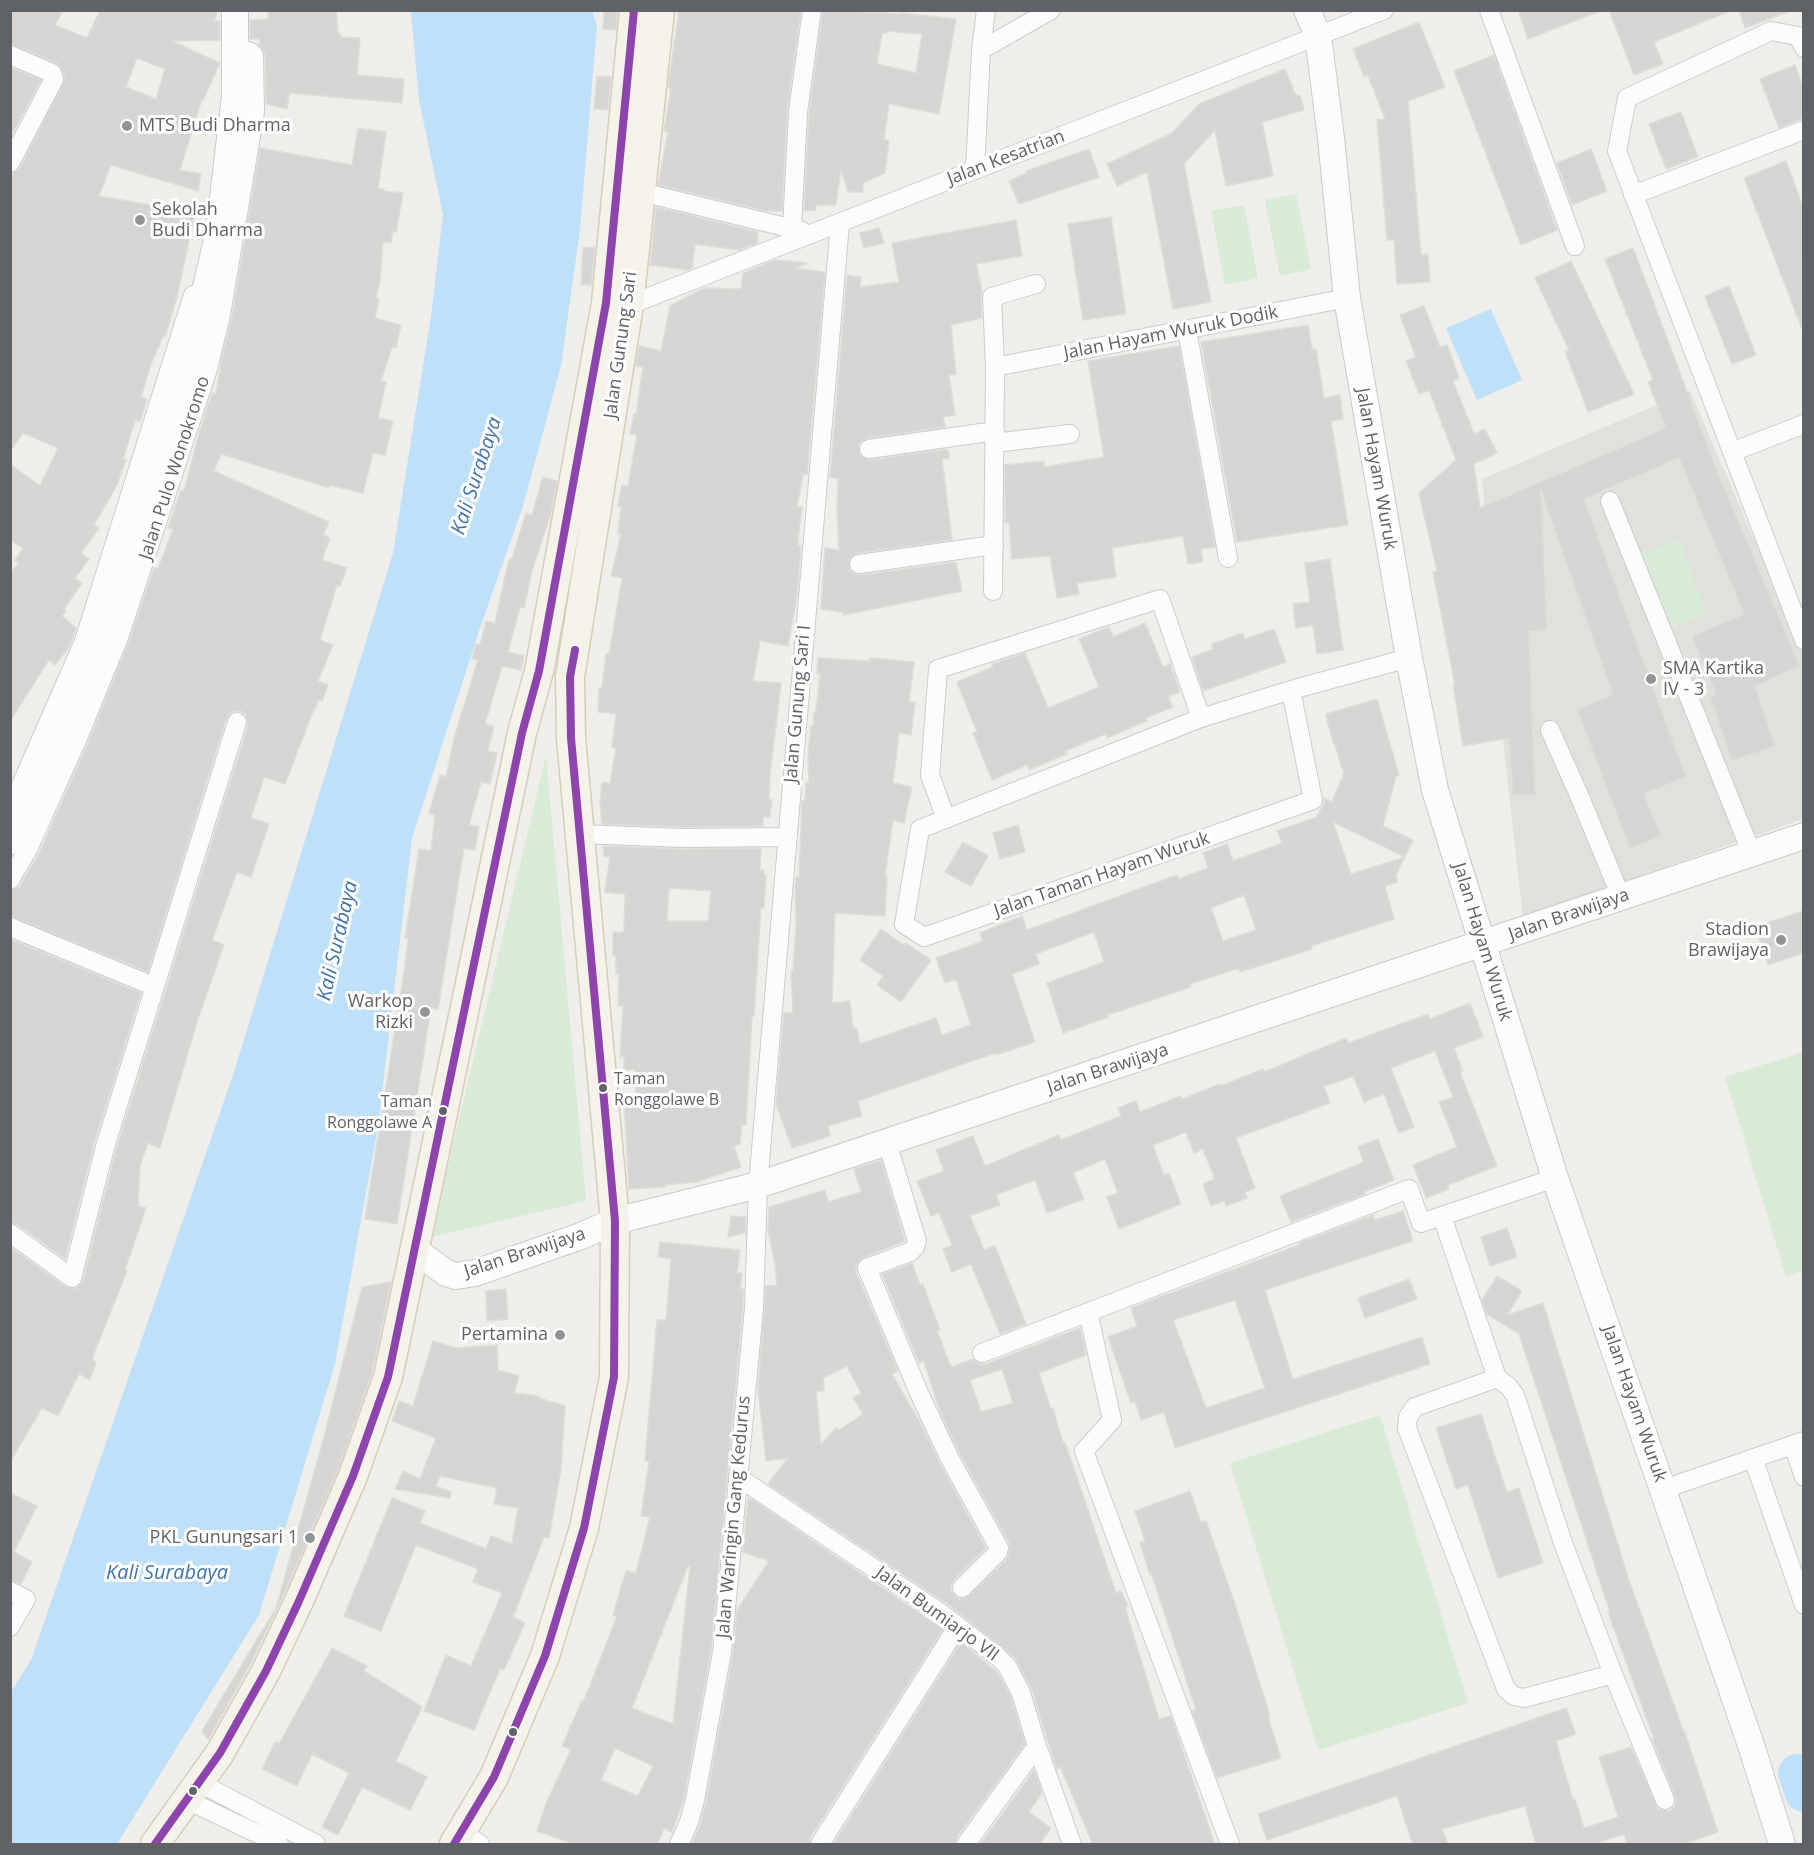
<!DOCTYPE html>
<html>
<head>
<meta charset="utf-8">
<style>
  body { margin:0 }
  #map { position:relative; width:1814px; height:1855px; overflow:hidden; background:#efeeea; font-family:"Open Sans",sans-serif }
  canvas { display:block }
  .frame { position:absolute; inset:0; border:12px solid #5f6368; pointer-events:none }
</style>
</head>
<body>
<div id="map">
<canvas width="1814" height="1855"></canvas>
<div class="frame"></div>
</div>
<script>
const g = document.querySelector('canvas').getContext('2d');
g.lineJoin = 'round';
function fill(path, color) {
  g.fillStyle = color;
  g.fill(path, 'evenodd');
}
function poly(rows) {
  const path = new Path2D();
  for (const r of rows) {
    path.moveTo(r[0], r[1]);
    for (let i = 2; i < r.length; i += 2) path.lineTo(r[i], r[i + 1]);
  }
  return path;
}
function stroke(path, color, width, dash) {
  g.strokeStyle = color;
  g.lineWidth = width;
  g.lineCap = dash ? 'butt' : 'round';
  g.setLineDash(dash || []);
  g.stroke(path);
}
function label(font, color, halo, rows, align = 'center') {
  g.font = font + ' "Open Sans",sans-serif';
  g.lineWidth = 6;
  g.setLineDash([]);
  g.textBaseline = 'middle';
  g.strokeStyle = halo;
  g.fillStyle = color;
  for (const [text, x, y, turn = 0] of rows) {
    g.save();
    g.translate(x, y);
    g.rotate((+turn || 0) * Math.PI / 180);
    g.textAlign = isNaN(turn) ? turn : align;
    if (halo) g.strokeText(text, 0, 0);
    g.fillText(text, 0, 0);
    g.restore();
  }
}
const education = poly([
  [1690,391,1803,653,1803,819,1523,917,1499,705,1494,607,1482,479]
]);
const green = poly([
  [1296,194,1311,269,1280,276,1265,200],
  [1244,205,1258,278,1225,285,1211,211],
  [1679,540,1707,614,1664,630,1637,556],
  [546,756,586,1201,431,1237],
  [1803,1052,1803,1271,1786,1277,1725,1077],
  [1380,1415,1468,1703,1318,1750,1230,1463]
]);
const water = poly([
  [411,11,592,11,597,25,580,229,561,366,523,506,481,625,412,838,378,1127,335,1364,259,1615,117,1844,11,1844,11,1692,31,1660,234,1072,393,553,431,316,443,215,419,100],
  [1491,309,1522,380,1477,400,1446,328]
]);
const river = poly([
  [1797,1773,1804,1793]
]);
const building = poly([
  [10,10,63,10,55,25,87,38,100,10,218,10,214,21,220,21,220,40,172,41,220,63,203,100,202,99,180,170,201,174,198,191,111,165,99,196,195,213,177,297,165,337,163,336,150,367,141,397,147,399,140,422,135,420,123,459,126,460,117,485,94,525,99,528,81,553,89,559,75,578,82,583,64,609,66,611,62,616,76,628,73,637,69,647,55,665,49,660,10,721,10,573,19,563,15,560,23,548,10,540,10,464,40,486,58,448,23,433,10,452,10,182,13,173,20,168,65,79,62,69,57,63,10,44,10,10],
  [137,58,165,69,156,99,126,87,137,58],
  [268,10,336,10,338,34,341,34,341,37,360,38,357,75,404,79,402,103,289,93,287,109,266,104,265,55,259,44,260,39,250,39,250,20,268,19,268,10],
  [604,10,617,10,616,30,603,29,604,10],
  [679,10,801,10,787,111,782,211,767,211,658,185,668,132,664,131,671,88,668,88,679,10],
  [823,10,901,14,901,13,956,19,939,114,889,104,884,140,889,140,885,173,863,183,863,192,848,192,841,169,836,205,816,205,816,210,804,211,809,113,823,10],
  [887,31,922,34,916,73,877,64,882,33,887,33,887,31],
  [1518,10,1598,10,1598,12,1528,39,1518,10],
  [1609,10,1730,10,1730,11,1654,42,1663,64,1634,75,1609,10],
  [1739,10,1788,10,1788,12,1745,28,1739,10],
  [1419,22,1445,87,1408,101,1421,255,1428,254,1430,282,1397,284,1394,240,1387,240,1377,120,1385,119,1368,75,1364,77,1353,49,1419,22],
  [1494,55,1557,230,1521,245,1454,71,1494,55],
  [1795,65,1803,87,1803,118,1779,128,1760,79,1795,65],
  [10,67,41,80,10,138,10,67],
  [1285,69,1296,96,1300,95,1304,110,1262,122,1273,176,1226,186,1215,130,1184,164,1211,302,1173,309,1147,172,1117,186,1107,164,1172,133,1199,104,1285,69],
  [597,76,611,77,608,110,594,109,597,76],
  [1681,112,1698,157,1666,169,1649,124,1681,112],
  [358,128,386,132,378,189,384,189,384,191,403,193,396,232,393,231,391,243,383,242,380,281,376,298,379,299,375,318,401,325,396,348,392,347,381,381,386,382,378,418,393,421,385,455,373,453,363,493,329,485,329,488,221,454,214,471,329,522,323,535,330,538,322,560,347,568,340,586,337,585,320,640,333,645,318,681,328,685,322,701,319,700,312,714,285,784,264,777,251,818,269,824,251,877,237,872,212,940,224,945,197,1022,160,1148,148,1143,140,1165,138,1206,146,1208,125,1270,127,1271,92,1359,96,1362,90,1380,79,1374,58,1416,42,1408,10,1462,10,1247,66,1287,75,1289,83,1281,116,1150,248,725,246,715,241,711,235,711,230,713,226,719,148,972,10,916,10,891,20,886,39,853,87,745,129,641,154,568,158,569,173,529,168,528,181,490,184,491,200,430,212,393,216,394,221,362,232,317,260,148,352,165,358,128],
  [1089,149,1099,177,1019,204,1009,181,1027,173,1026,171,1089,149],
  [1591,149,1607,191,1572,205,1557,163,1591,149],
  [1786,161,1803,207,1802,329,1744,178,1786,161],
  [656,207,758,232,757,243,739,250,695,244,692,268,688,270,650,265,656,207],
  [1111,217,1126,314,1083,320,1068,224,1111,217],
  [1016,220,1022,256,976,264,982,291,981,297,982,318,951,325,956,374,949,375,955,415,943,417,945,427,867,438,862,441,858,445,860,455,870,460,948,449,950,458,942,459,952,540,857,553,849,559,850,570,854,574,861,575,956,562,962,591,844,615,843,612,821,609,825,548,839,550,837,510,838,479,830,477,847,275,861,277,860,287,899,282,892,243,1016,220],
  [879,228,884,243,864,248,860,233,879,228],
  [583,247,595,248,591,285,581,284,583,247],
  [1633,248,1717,471,1800,666,1755,686,1775,746,1732,761,1710,696,1716,694,1692,636,1744,614,1679,458,1584,499,1686,777,1644,794,1661,836,1630,849,1577,709,1613,695,1541,491,1547,630,1529,631,1535,795,1513,795,1509,738,1463,746,1453,685,1455,685,1433,572,1437,571,1419,493,1456,460,1429,390,1419,394,1406,361,1416,357,1400,315,1424,306,1440,347,1447,345,1459,378,1453,381,1474,434,1485,429,1497,453,1474,464,1480,508,1666,428,1648,382,1653,380,1605,259,1633,248],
  [775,260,808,263,795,268,825,272,807,475,803,474,797,507,802,507,798,539,798,545,801,546,797,596,788,646,760,641,753,681,781,683,770,776,769,799,772,800,770,817,763,817,763,826,683,827,602,824,600,803,602,782,610,783,616,748,612,747,616,714,598,712,599,688,602,688,606,654,609,655,622,578,611,576,621,534,618,534,621,507,618,506,622,485,628,486,637,435,630,434,634,414,636,414,643,367,636,366,639,346,661,351,670,306,704,288,741,289,743,273,775,260],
  [1571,261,1634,394,1588,412,1565,351,1569,350,1535,278,1571,261],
  [1729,286,1756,355,1732,364,1705,296,1729,286],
  [1308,325,1312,349,1316,349,1324,398,1340,395,1343,419,1331,421,1348,525,1237,542,1201,342,1308,325],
  [1179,346,1215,547,1201,549,1203,562,1188,564,1183,536,1112,548,1116,577,1077,583,1079,594,1057,598,1050,556,1012,559,1009,522,1005,523,1005,465,1044,461,1044,467,1104,457,1088,361,1179,346],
  [543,477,557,481,551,513,532,571,524,608,520,607,508,652,524,656,521,670,502,666,485,724,494,726,488,751,497,753,490,784,481,782,469,825,479,827,475,850,464,848,438,1009,431,1008,397,1224,365,1219,405,966,408,939,405,938,419,849,431,851,435,815,429,813,440,775,446,777,454,738,478,660,472,659,476,644,480,645,486,621,495,623,509,559,512,559,526,513,532,515,543,477],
  [1330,559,1343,650,1317,654,1313,625,1296,628,1293,604,1310,602,1305,563,1330,559],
  [1145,623,1163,667,1170,664,1180,692,1168,697,1173,707,1146,718,1147,721,1107,738,1106,734,1065,751,1067,754,1029,770,1027,765,992,780,973,733,977,732,957,682,993,667,992,664,1025,653,1048,708,1099,687,1079,639,1109,627,1113,637,1145,623],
  [1274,629,1286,662,1203,691,1192,657,1213,649,1212,644,1243,633,1245,639,1274,629],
  [818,658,869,661,869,658,914,662,909,702,915,702,911,735,899,733,893,783,912,787,904,823,893,820,885,876,887,876,885,916,835,913,832,1003,850,1001,853,1028,857,1028,860,1044,936,1018,942,1035,971,1025,956,979,945,983,936,958,983,941,980,933,1022,916,1027,930,1177,875,1179,879,1208,868,1203,853,1227,844,1233,861,1282,843,1277,831,1316,817,1324,804,1324,798,1332,802,1344,773,1328,725,1326,714,1377,699,1399,775,1396,776,1383,826,1413,840,1396,875,1398,882,1385,886,1394,919,1311,946,1312,949,1281,959,1240,972,1239,968,1190,984,1191,987,1108,1015,1109,1017,1063,1033,1047,983,1104,962,1094,932,1036,954,1039,964,1012,974,1035,1042,996,1055,995,1053,858,1101,862,1116,828,1126,830,1136,792,1148,776,1104,784,1013,793,1013,791,971,793,971,796,926,795,887,796,877,799,877,802,801,805,800,806,783,809,783,808,753,811,726,813,726,814,712,816,712,820,674,817,674,818,658],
  [1333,822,1405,857,1351,874,1333,822],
  [1244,895,1256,930,1223,941,1211,908,1244,895],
  [1018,825,1025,852,1000,859,993,833,1018,825],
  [963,842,988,856,971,886,945,872,963,842],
  [603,846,683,849,761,848,760,870,764,870,764,875,766,875,764,908,761,908,760,923,754,1016,752,1016,746,1125,742,1125,740,1144,734,1146,741,1167,696,1182,665,1185,665,1187,629,1189,624,1102,636,1102,635,1070,624,1070,624,1056,620,1057,623,1006,618,1006,619,974,616,974,616,956,613,956,613,932,624,932,625,894,605,892,610,856,604,857,603,846],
  [669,888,711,891,708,921,667,921,669,888],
  [1803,911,1803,953,1768,965,1755,927,1803,911],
  [881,929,904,945,906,943,931,960,901,1002,877,985,883,976,860,960,881,929],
  [10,939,141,993,94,1144,65,1259,17,1224,10,1222,10,939],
  [1470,1003,1483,1037,1454,1048,1463,1071,1460,1072,1497,1166,1448,1185,1449,1189,1426,1198,1413,1165,1457,1147,1439,1102,1453,1097,1435,1051,1391,1068,1414,1127,1399,1133,1384,1094,1364,1102,1353,1076,1324,1087,1330,1103,1236,1138,1255,1188,1245,1192,1247,1198,1226,1206,1224,1201,1211,1206,1203,1184,1215,1179,1203,1149,1194,1153,1186,1132,1153,1145,1164,1175,1169,1173,1181,1204,1119,1229,1107,1197,1118,1193,1105,1159,1073,1173,1084,1199,1047,1213,1035,1180,996,1195,1000,1205,970,1216,984,1250,995,1246,1026,1324,1000,1334,971,1264,952,1272,943,1249,952,1245,939,1213,931,1216,917,1181,944,1171,936,1150,973,1136,985,1166,1059,1135,1061,1140,1121,1116,1118,1108,1136,1101,1140,1112,1181,1096,1182,1099,1220,1084,1221,1086,1263,1069,1264,1072,1346,1038,1348,1043,1428,1014,1430,1019,1470,1003],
  [1378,1139,1394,1180,1364,1192,1365,1194,1291,1222,1280,1196,1364,1162,1358,1147,1378,1139],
  [881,1160,905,1241,863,1258,856,1266,856,1272,898,1371,892,1374,922,1426,939,1462,986,1548,954,1580,951,1586,951,1591,959,1599,969,1596,1006,1560,1010,1550,1009,1543,959,1452,940,1412,924,1361,919,1363,882,1274,912,1263,920,1285,923,1284,940,1330,937,1331,951,1367,973,1359,980,1364,986,1364,1080,1328,1086,1355,1039,1373,1051,1409,1053,1408,1063,1443,1065,1442,1116,1593,1121,1591,1128,1606,1125,1607,1159,1719,1171,1716,1215,1845,1093,1845,1060,1766,1057,1770,1032,1690,1015,1658,952,1607,768,1484,788,1458,766,1461,758,1389,766,1286,777,1285,775,1264,768,1229,769,1207,825,1190,828,1202,861,1192,854,1169,881,1160],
  [847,1366,861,1393,853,1398,863,1414,839,1430,836,1428,821,1444,816,1391,824,1391,823,1378,847,1366],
  [1002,1369,1013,1403,981,1412,970,1380,1002,1369],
  [1403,1211,1413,1241,1265,1290,1293,1379,1422,1337,1430,1364,1175,1448,1164,1412,1141,1420,1135,1401,1131,1403,1108,1337,1137,1326,1131,1308,1299,1245,1299,1243,1373,1215,1375,1220,1403,1211],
  [1235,1300,1265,1388,1206,1408,1173,1320,1235,1300],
  [731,1216,746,1217,745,1233,728,1237,731,1216],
  [1507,1228,1517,1257,1490,1266,1481,1237,1507,1228],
  [660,1242,740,1250,737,1273,742,1273,740,1289,743,1289,743,1307,711,1650,684,1798,672,1832,664,1828,657,1845,577,1845,537,1831,546,1804,571,1749,562,1746,582,1700,584,1701,617,1616,613,1615,626,1571,636,1573,650,1517,641,1516,649,1462,645,1461,657,1320,666,1320,671,1259,658,1257,660,1242],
  [688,1566,690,1567,673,1724,632,1708,688,1566],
  [615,1748,653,1766,638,1796,601,1780,615,1748],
  [1497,1276,1522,1291,1507,1315,1543,1303,1628,1577,1683,1730,1684,1730,1718,1832,1681,1845,1627,1845,1624,1834,1590,1845,1536,1845,1525,1806,1442,1829,1448,1845,1413,1845,1397,1796,1267,1840,1258,1814,1566,1708,1576,1734,1556,1741,1573,1800,1575,1799,1584,1828,1618,1817,1599,1757,1631,1747,1658,1809,1669,1811,1674,1807,1676,1802,1675,1796,1652,1739,1654,1739,1608,1612,1610,1612,1519,1334,1487,1314,1482,1300,1497,1276],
  [1409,1279,1417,1299,1365,1318,1358,1298,1409,1279],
  [391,1282,372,1373,338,1470,284,1594,251,1663,208,1740,202,1731,276,1608,324,1437,362,1287,391,1282],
  [506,1289,508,1319,487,1321,486,1291,506,1289],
  [433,1341,456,1348,497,1345,498,1370,519,1376,514,1393,539,1396,539,1398,565,1406,561,1469,549,1538,544,1537,513,1617,525,1623,504,1670,500,1669,474,1730,424,1711,446,1655,471,1666,502,1593,473,1582,478,1569,416,1545,381,1631,344,1616,392,1498,425,1511,420,1523,486,1549,491,1536,512,1544,518,1508,494,1504,497,1488,440,1476,436,1486,451,1492,450,1498,395,1489,403,1471,420,1479,436,1438,392,1421,399,1401,413,1406,433,1341],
  [1481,1414,1507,1492,1519,1488,1543,1563,1498,1578,1468,1485,1456,1489,1436,1428,1481,1414],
  [1190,1491,1201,1522,1206,1521,1234,1601,1270,1716,1268,1717,1281,1758,1217,1778,1192,1711,1196,1710,1152,1575,1150,1575,1140,1543,1145,1541,1135,1511,1190,1491],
  [10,1493,37,1506,14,1552,32,1562,21,1584,10,1580,10,1493],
  [748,1499,753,1500,943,1629,810,1838,809,1845,692,1843,700,1825,706,1802,733,1654,737,1610,769,1561,743,1552,748,1499],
  [961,1642,998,1673,1011,1697,1025,1744,957,1837,955,1845,833,1845,961,1642],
  [332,1648,367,1666,364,1671,422,1707,396,1761,427,1777,410,1810,362,1787,338,1835,322,1827,349,1773,312,1754,297,1786,262,1769,275,1742,279,1744,332,1648],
  [1034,1770,1042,1792,1029,1812,1051,1828,1039,1845,980,1845,1034,1770]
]);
const street = poly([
  [1489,10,1575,246],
  [1804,48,1798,36,1771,31,1627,98,1617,151,1804,640],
  [981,50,986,10],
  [10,55,52,73,54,79,10,163],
  [975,170,981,50,1051,10],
  [641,192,802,231],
  [1633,195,1804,130],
  [792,228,798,112,812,10],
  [629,305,1384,10],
  [1187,330,1228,558],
  [995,367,1347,298],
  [994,443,1070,434],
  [869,449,995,431],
  [1732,452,1804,424],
  [1610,501,1752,854],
  [859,564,994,545],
  [993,591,995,367,992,297,1036,284],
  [1291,690,1313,800,924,937,904,924,920,829,1201,718,1291,690,1409,658],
  [1550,730,1579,795,1621,897],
  [10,810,84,641,193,295],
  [946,819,930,775,938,669,1160,599,1201,718],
  [580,834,683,838,787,837],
  [10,880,29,847,77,740,119,637,207,372,221,315,255,112,254,55,251,52,235,47],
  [10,927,153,986],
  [887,1142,917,1241,915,1247,910,1252,867,1268,919,1393,949,1457,999,1548,998,1552,962,1588],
  [1442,1216,1497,1378],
  [10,1233,72,1278,105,1147,237,722],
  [1088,1312,1112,1420,1084,1451,1230,1844],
  [982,1353,1409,1189,1421,1223,1555,1178],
  [1793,1445,1804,1477],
  [1753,1458,1804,1605],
  [738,1477,945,1616,998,1657,1007,1666,1021,1693,1037,1746,1072,1844],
  [1664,1489,1804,1441],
  [10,1591,26,1599,10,1627],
  [1613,1674,1524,1698,1514,1696,1506,1689,1407,1428,1408,1417,1415,1407,1497,1378,1508,1386,1515,1395,1563,1543,1613,1674,1665,1800],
  [200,1783,316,1844],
  [187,1800,279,1844],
  [462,1832,480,1844],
  [679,1844,689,1822,695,1800,722,1652,754,1308,758,1185,840,223],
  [820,1844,958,1626],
  [966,1844,1037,1746]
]);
const secondary = poly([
  [1307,10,1318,36,1331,138,1347,298,1409,658,1435,790,1555,1178,1752,1748,1782,1844],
  [10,841,67,715,128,561,181,396,219,231,235,96,235,10],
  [415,1250,446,1273,456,1276,475,1273,581,1236,615,1221,758,1185,1804,836]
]);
const primary = poly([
  [155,1844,220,1753,266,1671,299,1601,353,1476,388,1377,522,733,539,671,606,303,634,10],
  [454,1844,494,1777,545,1656,584,1528,614,1377,615,1221,571,738,570,677,629,305,660,10]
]);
const bus1 = poly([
  [155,1844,220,1753,266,1671,299,1601,353,1476,388,1377,522,733,539,671,606,303,634,10],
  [454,1844,494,1777,545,1656,584,1528,614,1377,615,1221,571,738,570,677,575,650]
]);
const markers = [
  [127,126,6,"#919496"],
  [140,220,6,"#919496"],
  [1651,679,6,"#919496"],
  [1781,940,6,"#919496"],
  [425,1012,6,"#919496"],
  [603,1088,5,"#5f6368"],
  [443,1111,5,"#5f6368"],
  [560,1335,6,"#919496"],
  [310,1538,6,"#919496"],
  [513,1732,5,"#5f6368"],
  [193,1791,5,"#5f6368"]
];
const busNames = [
  ["Taman",614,1079],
  ["Ronggolawe B",614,1100],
  ["Taman",432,1102,"right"],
  ["Ronggolawe A",432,1123,"right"]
];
const poiNames = [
  ["MTS Budi Dharma",139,126,"left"],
  ["Sekolah",152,210,"left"],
  ["Budi Dharma",152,231,"left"],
  ["SMA Kartika",1663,669,"left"],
  ["IV - 3",1663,690,"left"],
  ["Stadion",1769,930],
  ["Brawijaya",1769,951],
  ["Warkop",413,1002],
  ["Rizki",413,1023],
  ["Pertamina",548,1335],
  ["PKL Gunungsari 1",298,1538]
];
const streetNames = [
  ["Jalan Kesatrian",1006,158,-21],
  ["Jalan Hayam Wuruk Dodik",1171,333,-11],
  ["Jalan Gunung Sari",621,345,-82],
  ["Jalan Pulo Wonokromo",175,468,-72],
  ["Jalan Hayam Wuruk",1376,469,80],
  ["Jalan Gunung Sari I",798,704,-85],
  ["Jalan Taman Hayam Wuruk",1102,875,-19],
  ["Jalan Brawijaya",1569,915,-19],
  ["Jalan Hayam Wuruk",1482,942,73],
  ["Jalan Brawijaya",1108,1069,-18],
  ["Jalan Brawijaya",525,1253,-18],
  ["Jalan Hayam Wuruk",1634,1404,71],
  ["Jalan Waringin Gang Kedurus",734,1517,-85],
  ["Jalan Bumiarjo VII",937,1614,36]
];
const waterNames = [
  ["Kali Surabaya",477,476,-72],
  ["Kali Surabaya",338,941,-77],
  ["Kali Surabaya",167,1573]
];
fill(education, '#e2e0da');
fill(green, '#d8ebd6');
fill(water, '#bfe0f9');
stroke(river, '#bfe0f9', 38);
fill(building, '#d6d5d3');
stroke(building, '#deddd9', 1.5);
stroke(street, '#cbcccc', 20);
stroke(secondary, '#cacacb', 28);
stroke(primary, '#d7ceb8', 31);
stroke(street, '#fdfcfc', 18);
stroke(secondary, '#fdfcfc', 26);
stroke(primary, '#f4f2e9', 28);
stroke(bus1, '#8e44ad', 8);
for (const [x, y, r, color] of markers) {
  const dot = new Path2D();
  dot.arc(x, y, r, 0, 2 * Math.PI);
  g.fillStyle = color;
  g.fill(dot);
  stroke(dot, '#fff', 2);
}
label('16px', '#5f6368', '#fff', busNames, 'left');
label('18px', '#5f6368', '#fff', poiNames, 'right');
label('18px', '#5f6368', '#fff', streetNames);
label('italic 20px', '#4174aa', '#fff', waterNames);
</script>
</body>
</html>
